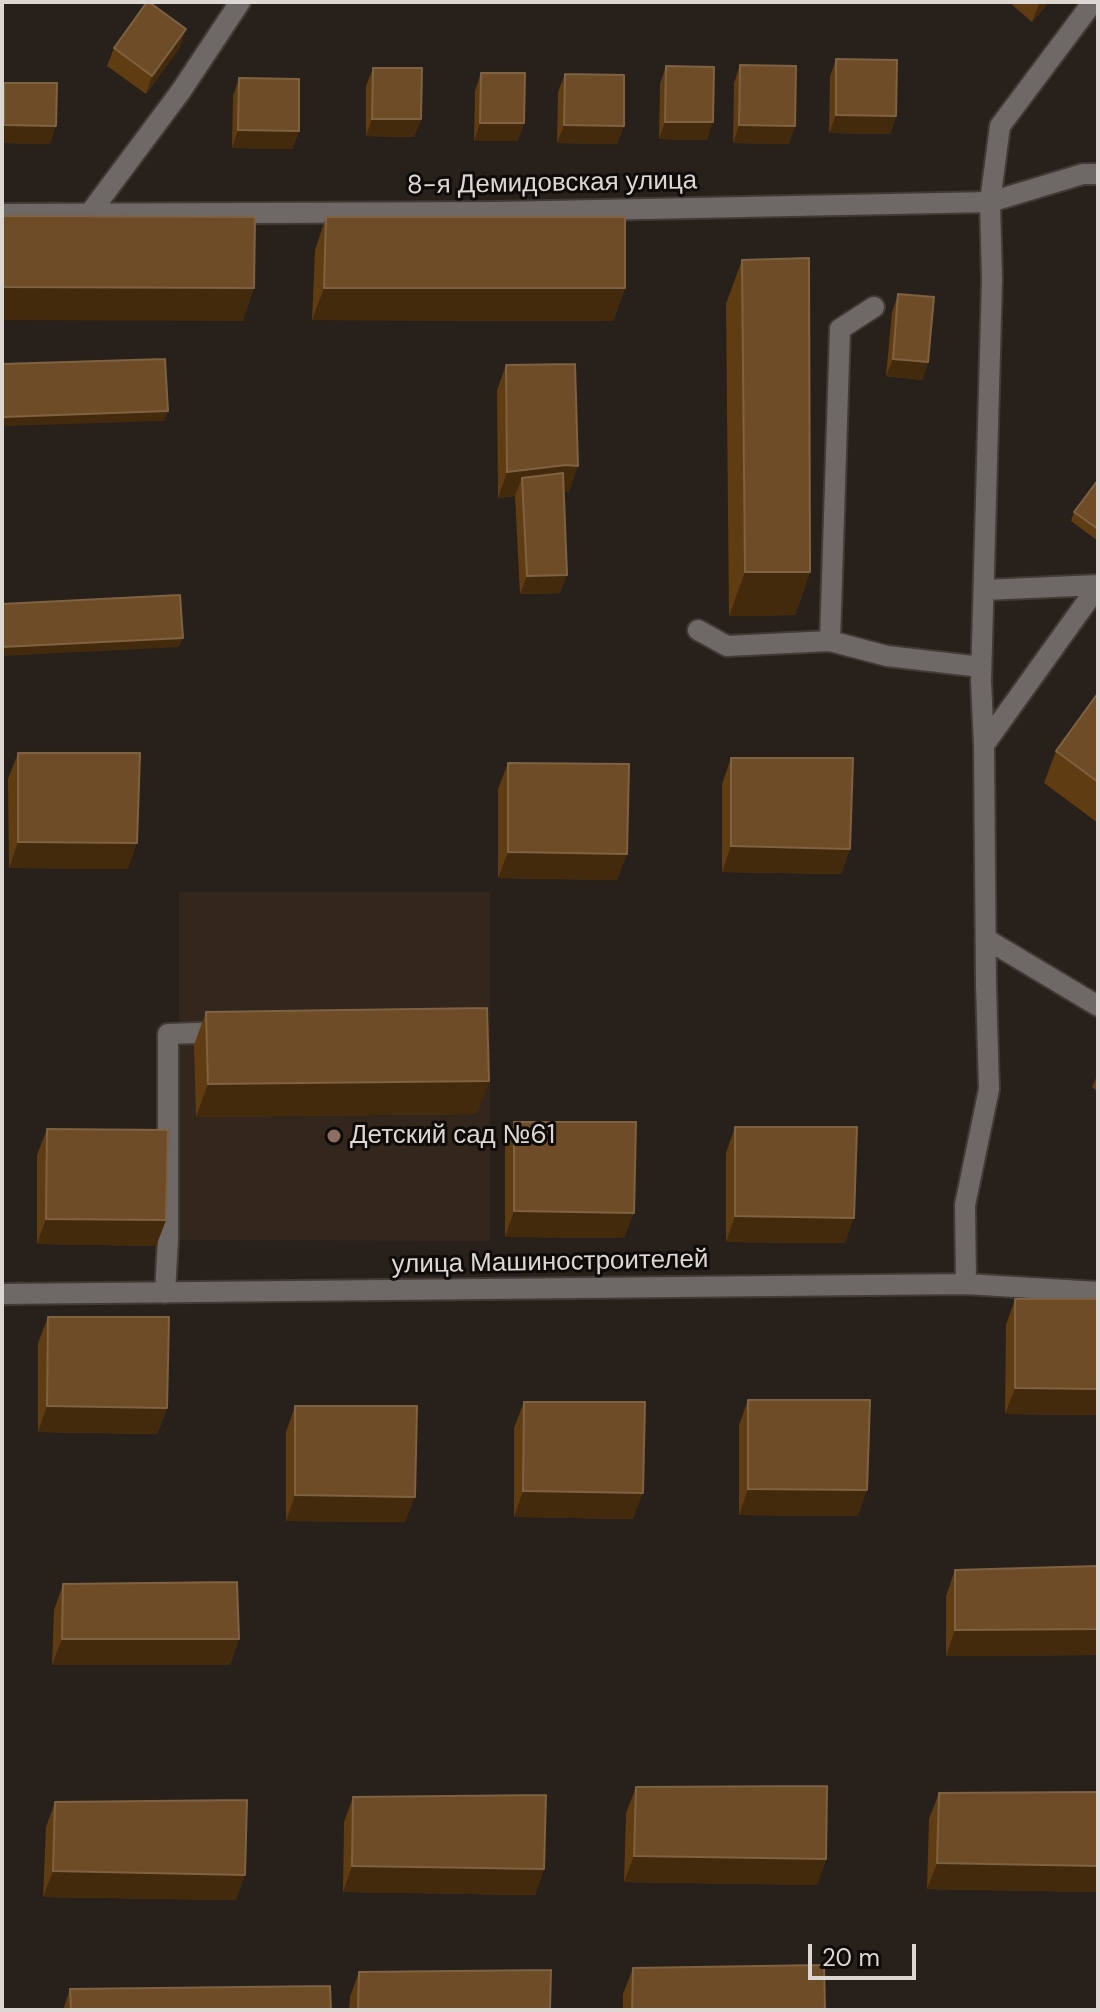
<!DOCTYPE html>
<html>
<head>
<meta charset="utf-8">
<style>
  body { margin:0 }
  #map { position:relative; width:1100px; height:2012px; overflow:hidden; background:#28201b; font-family:"DM Sans",sans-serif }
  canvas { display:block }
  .frame { position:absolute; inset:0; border:4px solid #ddd7d4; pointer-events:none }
  .scale { position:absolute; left:808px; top:1944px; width:108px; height:36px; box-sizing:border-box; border:4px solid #ddd7d4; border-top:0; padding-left:10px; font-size:24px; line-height:28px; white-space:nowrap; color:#ddd7d4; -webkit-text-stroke:6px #0e0b08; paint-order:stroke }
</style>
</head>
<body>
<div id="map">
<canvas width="1100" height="2012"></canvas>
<div class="frame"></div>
<div class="scale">20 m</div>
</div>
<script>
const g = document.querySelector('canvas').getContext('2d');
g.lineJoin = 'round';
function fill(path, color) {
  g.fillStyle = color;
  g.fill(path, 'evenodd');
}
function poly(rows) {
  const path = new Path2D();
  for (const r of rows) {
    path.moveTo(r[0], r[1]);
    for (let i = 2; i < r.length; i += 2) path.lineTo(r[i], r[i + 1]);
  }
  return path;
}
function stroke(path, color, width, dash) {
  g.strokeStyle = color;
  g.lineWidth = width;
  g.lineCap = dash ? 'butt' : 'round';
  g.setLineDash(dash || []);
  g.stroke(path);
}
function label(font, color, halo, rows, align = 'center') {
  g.font = font + ' "DM Sans",sans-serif';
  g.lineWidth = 6;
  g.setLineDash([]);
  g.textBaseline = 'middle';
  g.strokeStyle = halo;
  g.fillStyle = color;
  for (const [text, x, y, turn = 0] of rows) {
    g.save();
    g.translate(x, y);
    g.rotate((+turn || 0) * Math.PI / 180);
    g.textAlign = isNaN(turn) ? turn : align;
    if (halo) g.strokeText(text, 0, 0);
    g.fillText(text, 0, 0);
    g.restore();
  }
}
const built = poly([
  [179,892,490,892,490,1241,179,1240]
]);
const minor = poly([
  [90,213,181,91,240,2],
  [2,214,497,212,990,202,1083,174,1098,174],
  [984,590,1098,585],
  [698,630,727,646,830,641,887,656,981,667],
  [830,641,840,329,874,307],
  [984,745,1098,586],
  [986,939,1098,1006],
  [966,1284,965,1205,989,1089,986,984,984,745,981,681,992,280,990,202,1000,126,1093,2],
  [165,1293,168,1239,168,1034,225,1032],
  [2,1294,966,1284,1098,1292]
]);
const wall = poly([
  [1009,2,1049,2,1032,22],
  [180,47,146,94,107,66,114,48],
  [836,59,896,116,890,134,829,133,830,77],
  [740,65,789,144,733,143,734,83],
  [666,66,707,140,659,139,660,84],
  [373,68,421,119,414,137,366,136,366,86],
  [481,73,518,141,474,141,475,91],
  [565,74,624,126,617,144,557,143,558,92],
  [239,78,299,131,292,149,232,148,233,96],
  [4,83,50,144,2,143,2,88],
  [326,217,625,288,613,321,312,320,315,250],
  [742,260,810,572,795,615,729,616,726,304],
  [898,294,928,362,922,380,886,376,892,312],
  [506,365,569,492,564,491,560,593,520,594,515,496,498,498,497,390],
  [1098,480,1098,541,1071,521,1074,512],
  [1098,693,1098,823,1044,783,1056,751],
  [18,753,128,869,9,868,8,779],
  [731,758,850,849,841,874,722,872,722,784],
  [508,763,617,880,498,878,498,789],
  [206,1012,477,1114,196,1117,194,1045],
  [1098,1074,1098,1092,1092,1087],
  [514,1122,624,1238,505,1237,505,1148],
  [735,1127,845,1243,726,1242,726,1153],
  [47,1129,166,1220,156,1246,37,1244,37,1155],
  [1015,1299,1098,1299,1098,1415,1005,1414,1006,1325],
  [48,1317,167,1408,157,1434,38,1432,38,1343],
  [748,1400,858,1516,739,1515,739,1425],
  [524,1402,633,1519,514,1517,514,1428],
  [295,1406,405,1522,286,1521,286,1432],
  [1098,1566,1098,1655,946,1656,946,1596,955,1570],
  [63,1584,239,1639,230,1665,52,1665,54,1610],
  [636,1787,826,1859,817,1885,624,1882,626,1813],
  [1098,1792,1098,1892,927,1889,929,1819,939,1793],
  [353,1797,544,1869,535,1895,343,1892,344,1822],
  [55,1802,236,1900,43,1897,46,1827],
  [633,1968,825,2010,623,2010,623,1994],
  [359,1972,550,2010,349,2010,350,1997],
  [70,1989,71,2010,63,2010]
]);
const shadedWall = poly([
  [1040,2,1049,2,1032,22,1039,4],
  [186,29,180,47,146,94,152,76],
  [836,115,896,116,890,134,829,133],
  [372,119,421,119,414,137,366,136],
  [665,122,713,122,707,140,659,139],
  [480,123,524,123,518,141,474,141],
  [4,125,56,126,50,144,2,143,2,129],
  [564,125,624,126,617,144,557,143],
  [739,125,795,126,789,144,733,143],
  [238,130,299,131,292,149,232,148],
  [2,287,254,288,243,321,2,320],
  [324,288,625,288,613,321,312,320],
  [893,359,928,362,922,380,886,376],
  [168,411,164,421,2,426,2,417],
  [566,465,578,466,569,492,557,491,522,478,515,496,498,498,507,472],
  [745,572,810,572,795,615,729,616],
  [567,575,560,593,520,594,527,576],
  [183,638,179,647,2,656,2,647],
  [18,842,137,843,128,869,9,868],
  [731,846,850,849,841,874,722,872],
  [508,852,627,854,617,880,498,878],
  [489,1081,477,1114,196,1117,208,1084],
  [514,1211,634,1213,624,1238,505,1237],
  [735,1216,854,1218,845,1243,726,1242],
  [46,1219,166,1220,156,1246,37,1244],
  [1015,1388,1098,1389,1098,1415,1005,1414],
  [47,1406,167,1408,157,1434,38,1432],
  [748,1489,867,1490,858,1516,739,1515],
  [523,1491,643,1493,633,1519,514,1517],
  [295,1495,415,1497,405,1522,286,1521],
  [1098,1629,1098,1655,946,1656,955,1630],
  [62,1639,239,1639,230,1665,52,1665],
  [634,1856,826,1859,817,1885,624,1882],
  [937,1863,1098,1866,1098,1892,927,1889],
  [352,1866,544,1869,535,1895,343,1892],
  [53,1871,245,1875,236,1900,43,1897]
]);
const building = poly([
  [147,2,149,2,186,29,152,76,114,48,147,2],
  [836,59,897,60,896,116,836,115,836,59],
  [740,65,796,66,795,126,739,125,740,65],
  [666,66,714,67,713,122,665,122,666,66],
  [373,68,422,68,421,119,372,119,373,68],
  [481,73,525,73,524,123,480,123,481,73],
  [565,74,624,75,624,126,564,125,565,74],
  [239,78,299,79,299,131,238,130,239,78],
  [4,83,57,83,56,126,4,125,4,83],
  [2,216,255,217,254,288,2,287,2,216],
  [326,217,625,217,625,288,324,288,326,217],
  [809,258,810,572,745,572,742,260,809,258],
  [898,294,934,297,928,362,893,359,898,294],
  [165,359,168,411,2,417,2,364,165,359],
  [575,364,578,466,566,465,507,472,506,365,575,364],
  [563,473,567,575,527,576,522,478,563,473],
  [1098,480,1098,529,1074,512,1098,480],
  [180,595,183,638,2,647,2,604,180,595],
  [1098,693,1098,782,1056,751,1098,693],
  [18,753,140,753,137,843,18,842,18,753],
  [731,758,853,758,850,849,731,846,731,758],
  [508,763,629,764,627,854,508,852,508,763],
  [487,1008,489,1081,208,1084,206,1012,487,1008],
  [514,1122,636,1122,634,1213,514,1211,514,1122],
  [735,1127,857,1127,854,1218,735,1216,735,1127],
  [47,1129,168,1130,166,1220,46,1219,47,1129],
  [1015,1299,1098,1299,1098,1389,1015,1388,1015,1299],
  [48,1317,169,1317,167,1408,47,1406,48,1317],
  [748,1400,870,1400,867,1490,748,1489,748,1400],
  [524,1402,645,1402,643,1493,523,1491,524,1402],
  [295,1406,417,1406,415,1497,295,1495,295,1406],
  [1098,1566,1098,1629,955,1630,955,1570,1098,1566],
  [237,1582,239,1639,62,1639,63,1584,237,1582],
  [827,1786,826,1859,634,1856,636,1787,827,1786],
  [1098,1792,1098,1866,937,1863,939,1793,1098,1792],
  [546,1795,544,1869,352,1866,353,1797,546,1795],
  [247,1800,245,1875,53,1871,55,1802,247,1800],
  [824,1965,825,2010,632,2010,633,1968,824,1965],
  [551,1970,550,2010,358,2010,359,1972,551,1970],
  [330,1986,331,2010,71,2010,70,1989,330,1986]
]);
const markers = [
  [334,1136,8,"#8d6e63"]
];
const streetNames = [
  ["8-я Демидовская улица",552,184,-1],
  ["улица Машиностроителей",550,1263,-1]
];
const poiNames = [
  ["Детский сад №61",350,1136]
];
fill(built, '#33261d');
stroke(minor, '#413a35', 24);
stroke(minor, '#6e6867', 20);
fill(wall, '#603c12');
fill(shadedWall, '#442a0d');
fill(building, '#6e4c27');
stroke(building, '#7f6242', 2);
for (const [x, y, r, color] of markers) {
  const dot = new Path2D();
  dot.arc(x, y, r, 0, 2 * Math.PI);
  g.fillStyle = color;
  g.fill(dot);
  stroke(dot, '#0e0b08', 3);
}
label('26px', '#ddd7d4', '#0e0b08', streetNames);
label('26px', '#ddd7d4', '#0e0b08', poiNames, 'left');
</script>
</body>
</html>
